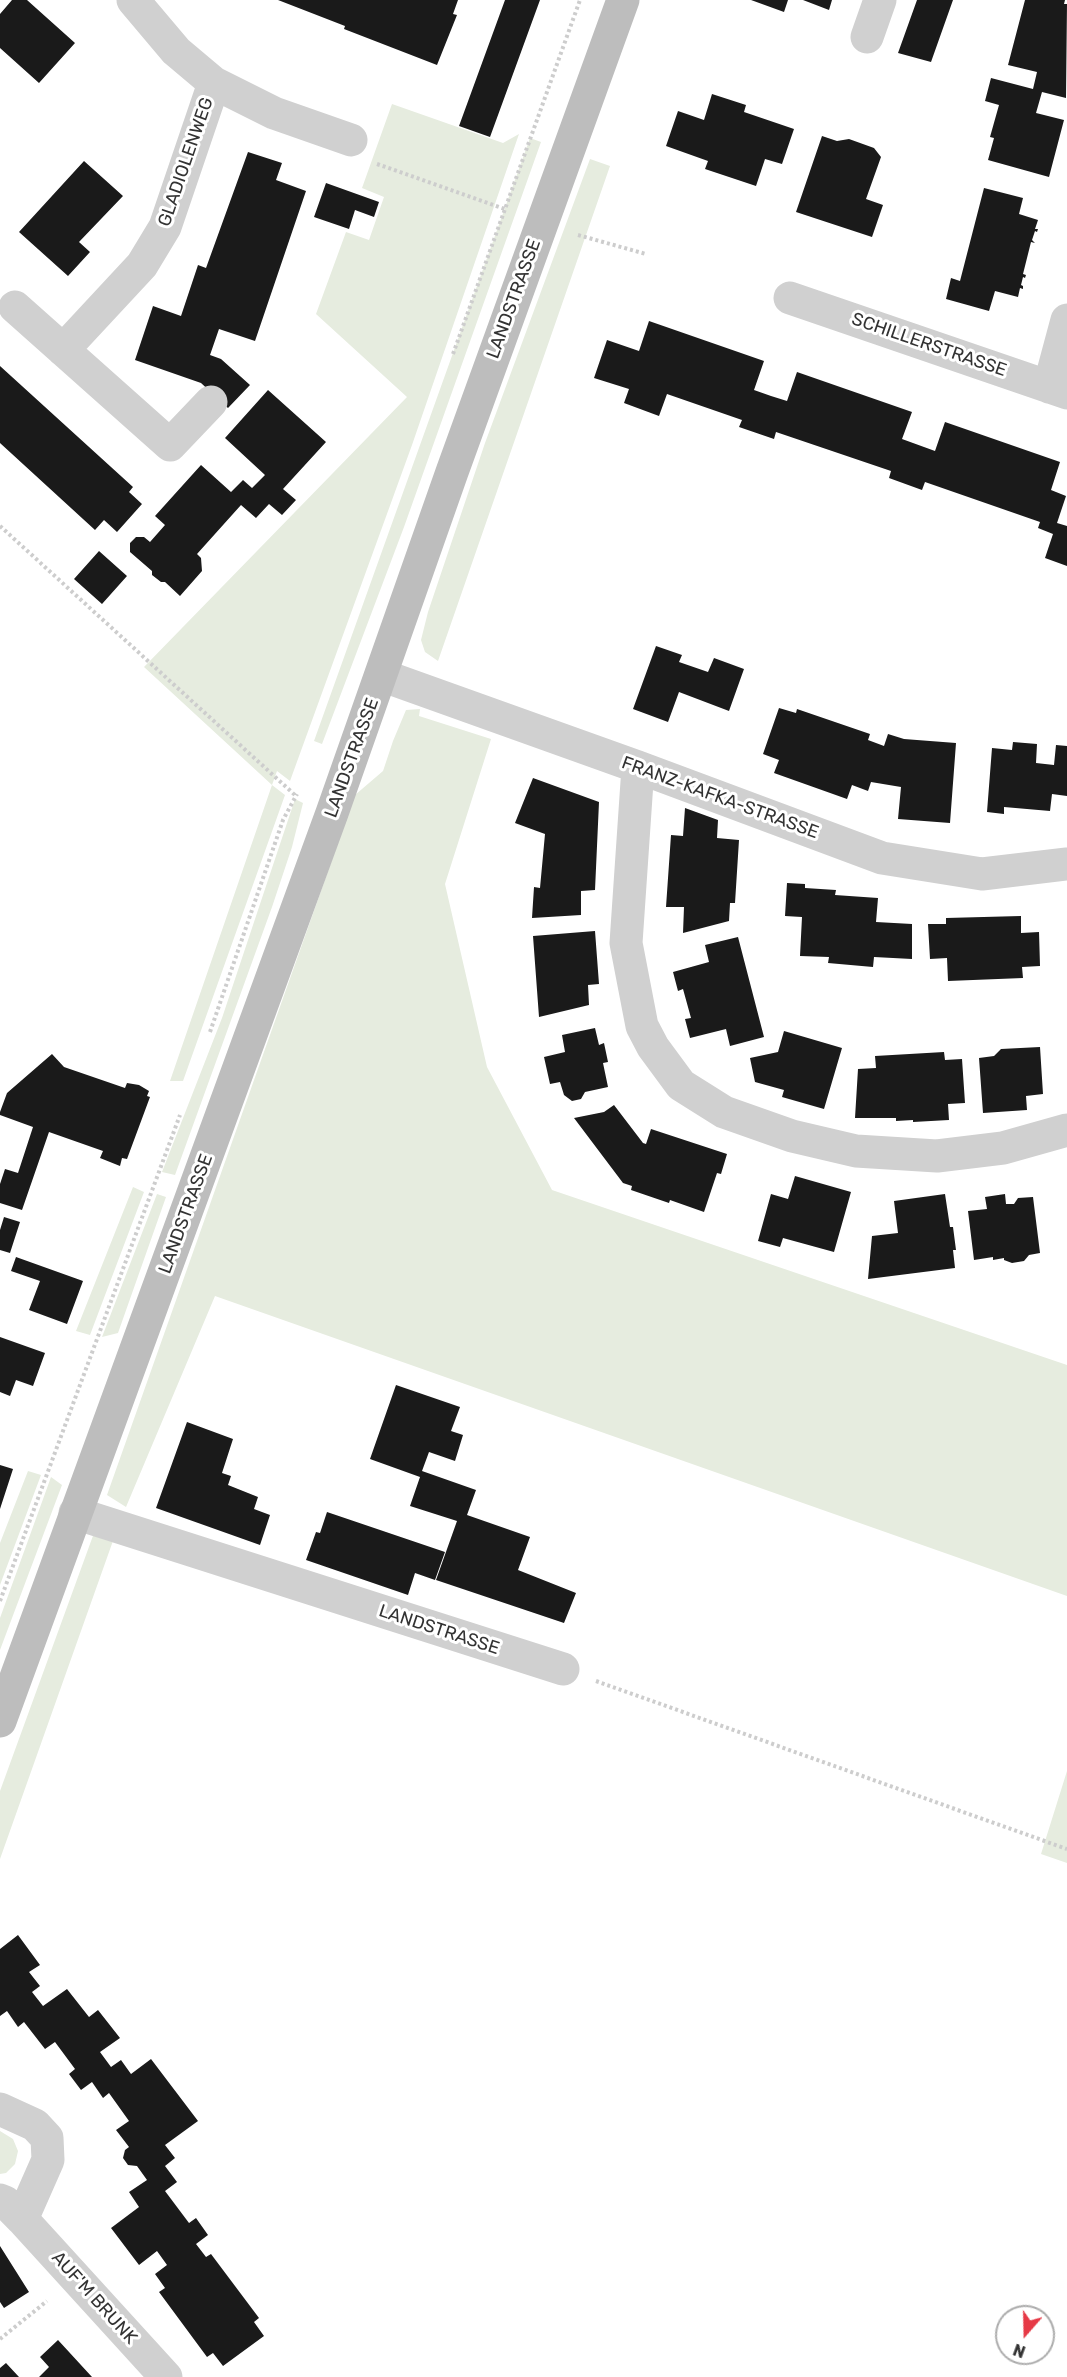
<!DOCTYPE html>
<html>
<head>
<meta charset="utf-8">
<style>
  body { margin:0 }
  #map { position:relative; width:1067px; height:2377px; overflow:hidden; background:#fff; font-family:Rubik,sans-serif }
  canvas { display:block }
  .north { position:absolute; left:995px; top:2305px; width:60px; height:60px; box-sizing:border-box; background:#fff; border:2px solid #adadad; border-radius:50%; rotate:200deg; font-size:16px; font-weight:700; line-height:24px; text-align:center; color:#333 }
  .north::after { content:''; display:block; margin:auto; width:21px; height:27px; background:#e63946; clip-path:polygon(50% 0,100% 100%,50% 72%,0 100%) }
</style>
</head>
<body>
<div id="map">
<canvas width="1067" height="2377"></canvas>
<div class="north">N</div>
</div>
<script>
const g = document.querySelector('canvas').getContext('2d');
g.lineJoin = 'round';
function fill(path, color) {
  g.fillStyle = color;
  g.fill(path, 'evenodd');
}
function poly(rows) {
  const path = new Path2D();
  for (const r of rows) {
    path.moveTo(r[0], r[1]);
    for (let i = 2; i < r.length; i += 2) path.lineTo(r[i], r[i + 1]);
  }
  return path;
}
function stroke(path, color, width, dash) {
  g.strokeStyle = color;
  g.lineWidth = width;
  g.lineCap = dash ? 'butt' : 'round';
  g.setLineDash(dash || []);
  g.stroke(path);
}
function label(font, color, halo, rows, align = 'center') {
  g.font = font + ' Rubik,sans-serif';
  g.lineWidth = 6;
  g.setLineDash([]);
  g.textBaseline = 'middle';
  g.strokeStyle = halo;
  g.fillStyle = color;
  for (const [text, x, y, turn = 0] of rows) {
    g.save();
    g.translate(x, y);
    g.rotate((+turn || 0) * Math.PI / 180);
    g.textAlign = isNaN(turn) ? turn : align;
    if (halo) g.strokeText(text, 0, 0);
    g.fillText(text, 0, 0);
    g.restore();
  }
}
const green = poly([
  [392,104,503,143,519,134,412,445,290,781,277,771,272,785,285,795,183,1081,170,1081,272,785,144,667,407,397,316,314,346,232,369,240,384,197,362,188],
  [530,138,541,142,404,527,322,744,314,741],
  [590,159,610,166,438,661,425,652,421,640,428,612,485,443],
  [420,709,419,716,491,739,445,884,487,1067,552,1190,1067,1365,1067,1596,215,1296,126,1507,107,1495,355,795,383,771,393,741,406,710],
  [295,799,303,803,292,847,272,907,175,1175,162,1172,222,1018],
  [133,1187,144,1192,90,1335,76,1331],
  [157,1194,166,1197,118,1333,102,1337],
  [28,1471,41,1475,0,1585,0,1543],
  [51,1477,62,1485,0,1650,0,1618],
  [94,1533,114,1538,0,1859,0,1791],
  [1067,1771,1067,1863,1041,1854],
  [0,2131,13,2139,18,2151,15,2164,6,2173,0,2174]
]);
const building = poly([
  [12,0,27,0,75,43,39,83,0,48,0,14],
  [278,0,458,0,453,14,457,15,437,65,344,29,345,26],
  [505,0,540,0,490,137,459,126],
  [751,0,788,0,784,12],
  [803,0,832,0,829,10],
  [917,0,953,0,931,62,898,53],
  [1025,0,1065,0,1064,4,1067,4,1066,98,1042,92,1036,113,1064,120,1049,177,988,160,994,138,990,137,999,105,985,101,991,78,1033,89,1037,72,1008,65],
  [712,94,746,105,744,112,794,129,782,164,765,159,756,186,705,169,708,161,666,146,678,111,704,120],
  [822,136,837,141,849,139,874,148,881,157,866,199,883,205,872,237,796,212],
  [248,152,282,163,276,180,306,191,255,341,219,329,210,355,221,359,250,385,228,408,201,383,135,360,153,306,181,316,198,265,206,268],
  [84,161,123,196,79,242,90,252,68,276,19,232],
  [326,183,379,202,374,217,355,210,349,229,314,217],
  [984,188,1023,198,1019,214,1038,220,1035,229,1038,229,1037,232,1035,231,1032,240,1035,243,1031,242,1023,274,1026,275,1025,278,1023,277,1021,285,1023,286,1023,289,1020,288,1018,297,995,291,989,311,946,299,951,278,960,281],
  [649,321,764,361,754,390,771,396,787,401,797,372,912,412,902,439,935,451,945,422,1060,462,1051,490,1066,496,1057,523,1067,526,1067,566,1045,558,1053,534,1038,528,1040,522,925,482,922,490,889,478,891,471,776,432,774,439,739,427,742,420,667,394,659,416,624,403,629,389,594,378,607,340,639,351],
  [0,366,133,487,129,492,142,504,117,532,104,520,95,530,0,443],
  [268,390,326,442,283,489,296,500,282,515,269,504,256,518,241,505,197,554,201,558,202,571,180,596,165,582,161,582,152,575,152,571,130,552,130,543,136,537,144,537,150,542,165,525,155,516,201,465,231,492,243,480,252,488,265,475,225,438],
  [99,551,127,576,102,604,74,579],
  [656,646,682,655,679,662,708,672,714,658,744,669,729,711,679,692,668,722,633,709],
  [779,708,796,713,797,709,870,734,868,740,884,746,888,734,904,739,956,743,950,823,898,819,901,787,871,782,868,791,852,785,847,799,774,773,779,760,763,754],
  [1013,742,1037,744,1036,763,1054,765,1056,745,1067,746,1067,796,1052,794,1050,811,1004,807,1004,814,987,812,992,748,1012,750],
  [533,778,599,802,595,890,581,891,581,915,532,918,534,887,540,888,545,834,515,823],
  [685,808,718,820,717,838,739,840,735,903,730,903,729,921,683,933,684,907,666,907,671,835,683,836],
  [787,883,805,884,805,888,836,890,835,895,878,898,876,922,912,924,912,959,874,957,873,967,828,963,829,957,800,956,802,917,785,916],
  [1021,916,1021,933,1039,932,1040,966,1022,967,1023,978,948,981,947,958,930,959,928,924,946,924,946,918],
  [595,931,599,984,588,985,589,1005,539,1017,533,936],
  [738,937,764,1037,730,1046,726,1029,690,1038,685,1019,691,1018,683,989,678,991,673,972,709,962,705,945],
  [595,1028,599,1045,604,1043,608,1062,603,1063,608,1087,585,1092,581,1099,572,1101,564,1095,560,1082,550,1084,544,1057,565,1052,562,1035],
  [784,1031,842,1048,824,1109,782,1097,784,1090,755,1082,750,1058,778,1052],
  [1040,1047,1043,1094,1026,1096,1027,1110,983,1113,979,1058,994,1056,1001,1049],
  [944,1052,945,1060,962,1059,965,1103,948,1104,949,1120,913,1122,913,1120,896,1121,896,1118,855,1118,858,1069,876,1068,875,1056],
  [52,1054,64,1067,125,1088,127,1083,139,1085,149,1091,147,1096,150,1097,127,1159,122,1158,120,1166,100,1158,103,1151,49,1132,22,1210,0,1203,0,1184,5,1169,18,1173,33,1127,0,1115,0,1112,7,1093],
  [614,1105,643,1143,646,1144,651,1129,727,1154,721,1174,717,1173,704,1212,670,1200,669,1203,631,1190,632,1186,623,1183,574,1118,604,1112],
  [795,1176,851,1192,834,1252,783,1238,780,1247,758,1241,771,1194,788,1199],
  [945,1194,950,1227,953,1227,956,1250,953,1250,955,1268,868,1279,872,1236,898,1233,894,1201],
  [1005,1194,1006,1204,1014,1204,1018,1198,1033,1197,1040,1253,1029,1255,1024,1261,1012,1263,1004,1260,1004,1258,993,1260,993,1257,974,1260,968,1211,987,1209,985,1197],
  [4,1217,20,1222,10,1253,0,1250,0,1230],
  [16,1257,83,1281,67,1324,29,1310,40,1281,11,1271],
  [0,1337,45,1353,33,1386,16,1380,10,1396,0,1392],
  [396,1385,460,1407,451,1431,463,1435,455,1461,429,1452,422,1471,476,1490,467,1515,530,1537,518,1570,576,1593,564,1623,436,1580,457,1521,410,1506,420,1477,370,1459],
  [187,1422,233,1439,222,1473,231,1476,228,1485,258,1497,254,1509,270,1515,260,1545,156,1508],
  [0,1465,13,1469,0,1509],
  [327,1512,445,1552,435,1580,415,1573,408,1595,306,1560,316,1532,320,1533],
  [18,1935,40,1965,29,1972,40,1986,32,1992,43,2006,67,1989,89,2017,98,2010,120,2038,100,2052,111,2067,121,2060,131,2074,151,2059,198,2121,165,2145,175,2158,165,2166,177,2182,165,2191,189,2223,196,2218,208,2235,196,2244,206,2257,211,2254,259,2318,254,2322,264,2336,223,2366,213,2353,207,2357,159,2292,165,2288,155,2274,167,2265,157,2251,139,2265,111,2228,139,2207,129,2192,147,2180,137,2166,128,2165,123,2158,125,2150,129,2147,116,2130,129,2121,109,2093,103,2098,92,2082,81,2090,69,2074,75,2069,55,2042,45,2049,24,2022,18,2027,7,2011,0,2016,0,1949],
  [0,2246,29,2292,4,2308,0,2302],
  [58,2340,92,2377,39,2377,49,2367,40,2357],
  [6,2363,19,2377,0,2377,0,2368]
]);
const path = poly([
  [377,164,505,209],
  [578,235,646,254],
  [453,354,580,0],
  [0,526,296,796],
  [210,1032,283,820,297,794],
  [0,1601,180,1115],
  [596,1681,1067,1849],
  [0,2339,47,2301]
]);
const street = poly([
  [133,0,176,51,214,83,274,113,351,140],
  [867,37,880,0],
  [790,298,1067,393],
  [15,307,170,445,211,402],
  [63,350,142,265,165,227,214,83],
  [1049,387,1067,320],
  [381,675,638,767,882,858,982,874,1067,864],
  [638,767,626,943,642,1026,653,1047,681,1085,724,1112,792,1136,856,1151,937,1156,1003,1148,1067,1130],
  [75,1513,563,1669],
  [0,2109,35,2125,47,2138,48,2160,22,2219],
  [0,2200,5,2202,22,2219,166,2377]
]);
const secondary = poly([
  [0,1721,332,813,452,472,623,0]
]);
const streetNames = [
  ["GLADIOLENWEG",186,162,-71],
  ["LANDSTRASSE",514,299,-70],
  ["SCHILLERSTRASSE",929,345,19],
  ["LANDSTRASSE",352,758,-70],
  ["FRANZ-KAFKA-STRASSE",720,798,20],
  ["LANDSTRASSE",186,1214,-70],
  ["LANDSTRASSE",439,1630,18],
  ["AUF'M BRUNK",94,2298,48]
];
fill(green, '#e6ecdf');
fill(building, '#1a1a1a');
stroke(path, '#cdcdcd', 4, [3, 3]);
stroke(street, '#d0d0d0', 33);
stroke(secondary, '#bdbdbd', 33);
label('18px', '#333', '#fff', streetNames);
</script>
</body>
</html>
